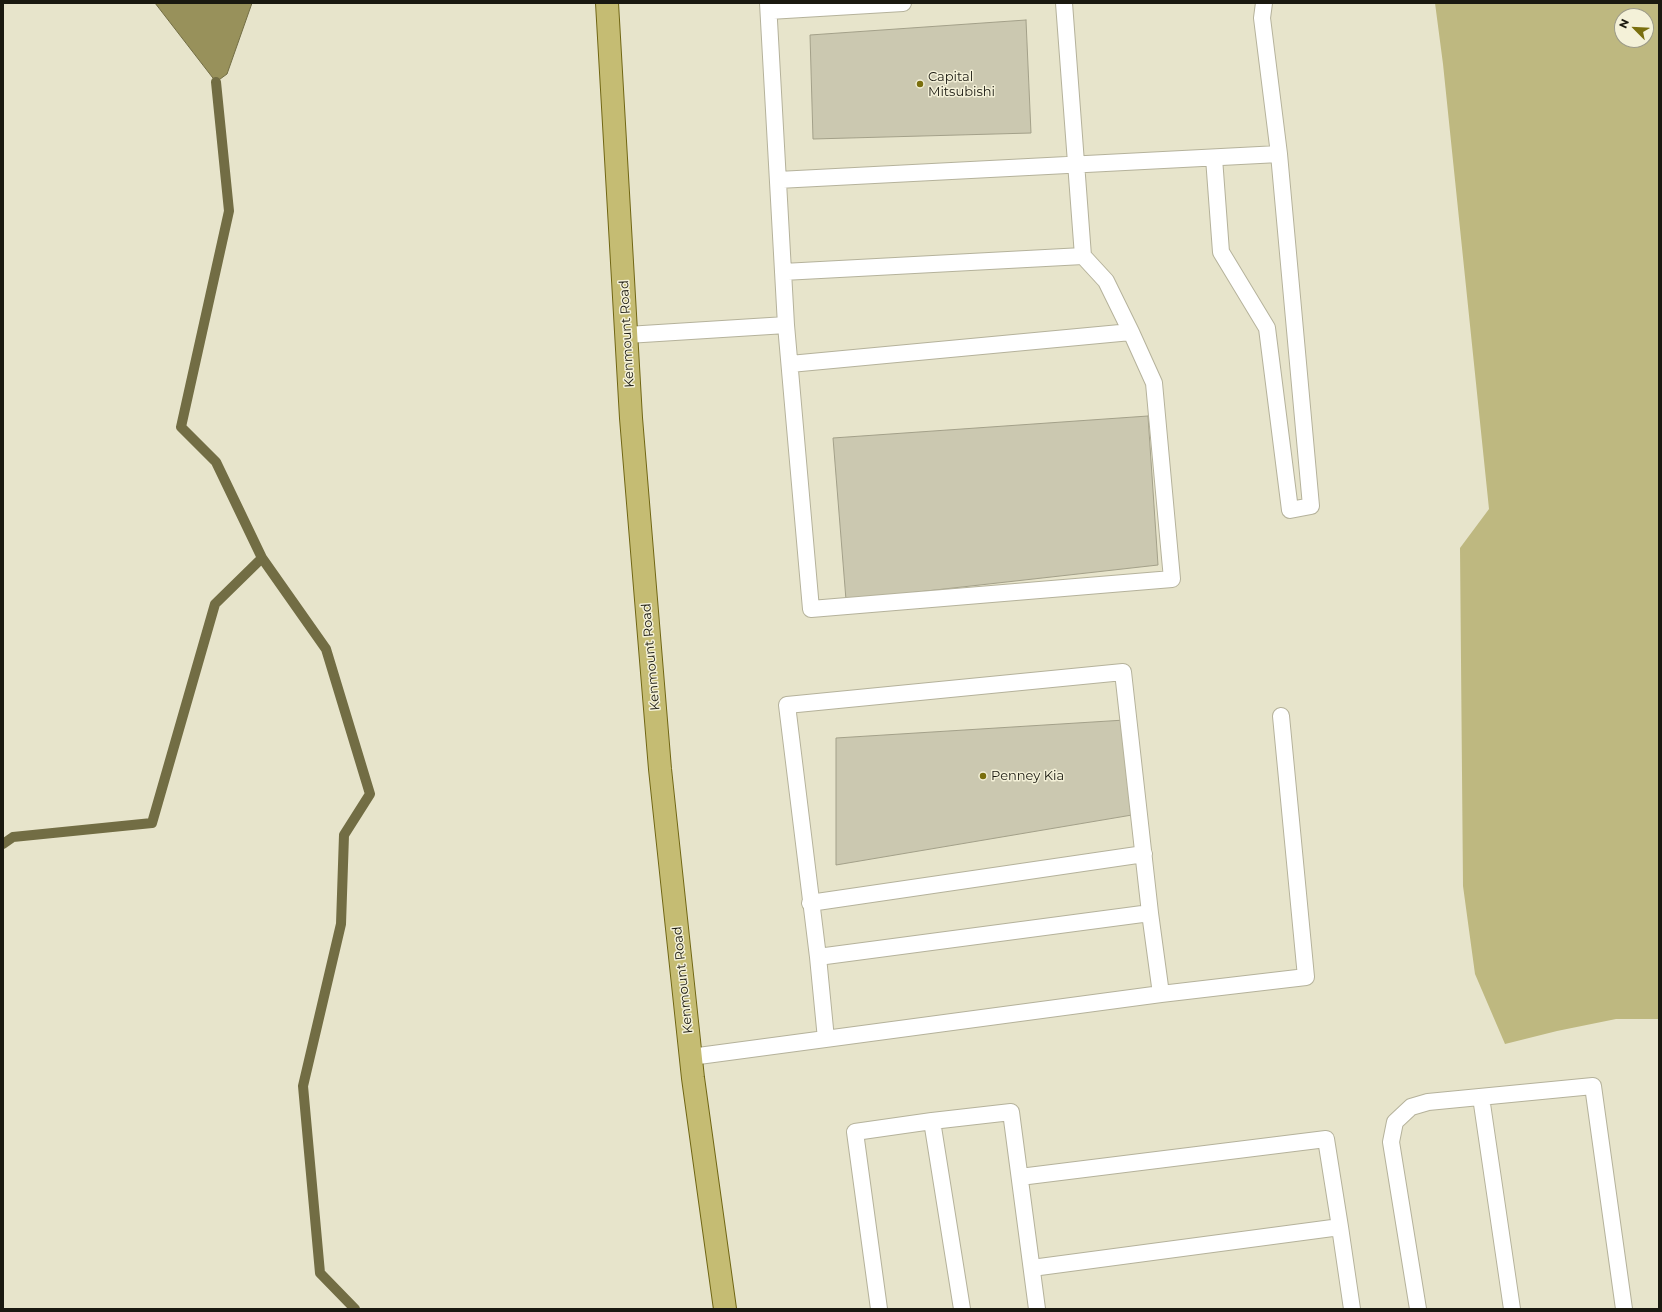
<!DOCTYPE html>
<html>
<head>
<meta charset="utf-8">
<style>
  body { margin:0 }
  #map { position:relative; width:1662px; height:1312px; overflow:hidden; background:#e7e4cb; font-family:Montserrat,sans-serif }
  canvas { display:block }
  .frame { position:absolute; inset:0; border:4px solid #1a1910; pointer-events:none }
  .north { position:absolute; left:1614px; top:8px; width:40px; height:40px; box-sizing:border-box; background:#f4f1d8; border:1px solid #9d9b88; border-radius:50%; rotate:294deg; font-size:11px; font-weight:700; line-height:16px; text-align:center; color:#1a1910 }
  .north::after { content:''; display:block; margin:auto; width:14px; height:18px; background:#7a6f0e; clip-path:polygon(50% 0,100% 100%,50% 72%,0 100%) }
</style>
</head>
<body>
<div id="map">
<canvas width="1662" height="1312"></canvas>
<div class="frame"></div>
<div class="north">N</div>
</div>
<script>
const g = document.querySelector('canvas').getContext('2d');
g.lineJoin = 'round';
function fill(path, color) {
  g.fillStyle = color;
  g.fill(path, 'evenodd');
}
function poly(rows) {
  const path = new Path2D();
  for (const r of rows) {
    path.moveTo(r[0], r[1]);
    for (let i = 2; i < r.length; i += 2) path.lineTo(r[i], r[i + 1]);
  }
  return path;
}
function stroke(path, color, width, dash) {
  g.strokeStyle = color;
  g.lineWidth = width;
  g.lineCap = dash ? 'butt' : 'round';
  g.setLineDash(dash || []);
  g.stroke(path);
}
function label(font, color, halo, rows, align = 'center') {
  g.font = font + ' Montserrat,sans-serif';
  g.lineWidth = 3;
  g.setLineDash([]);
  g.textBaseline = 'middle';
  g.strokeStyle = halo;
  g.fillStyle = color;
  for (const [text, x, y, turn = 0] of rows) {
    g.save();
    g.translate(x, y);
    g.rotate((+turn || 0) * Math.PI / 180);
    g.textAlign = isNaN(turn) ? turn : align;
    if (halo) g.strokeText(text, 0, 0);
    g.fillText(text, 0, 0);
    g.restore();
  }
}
const forest = poly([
  [1435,3,1659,3,1659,1019,1616,1019,1557,1031,1505,1044,1475,974,1463,886,1460,548,1489,509,1443,64],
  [1622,16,1646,16,1646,40,1622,40]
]);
const water = poly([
  [155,3,252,3,227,74,216,82,155,3]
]);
const stream = poly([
  [216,82,229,211,181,427,216,462,262,558,326,649,370,794,344,835,341,924,303,1086,320,1273,355,1309],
  [3,844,13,837,152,823,215,604,262,558]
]);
const building = poly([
  [1026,20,1031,133,813,139,810,35,1026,20],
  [1148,416,1158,565,846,600,833,438,1148,416],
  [1125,720,1132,815,836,865,836,738,1125,720]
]);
const service = poly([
  [768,3,786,325],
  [1064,3,1083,256,1106,281,1131,332],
  [1264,3,1262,18,1279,154],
  [769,11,903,3],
  [778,180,1279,154,1311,506,1290,510,1267,328,1221,252,1214,158],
  [783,272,1083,256],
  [627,335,786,325,811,609,1172,579,1154,383,1131,332,790,364],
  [810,903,1144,854],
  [1161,994,1306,977,1281,716],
  [826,1039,818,957,787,705,1123,672,1150,913],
  [691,1057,1161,994,1150,913,818,957],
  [1481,1097,1512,1309],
  [932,1121,1011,1112,1037,1309],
  [1020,1177,1326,1139,1340,1227],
  [1032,1268,1340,1227,1352,1309],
  [879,1309,855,1132,932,1121,962,1309],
  [1418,1309,1391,1142,1395,1122,1411,1107,1428,1102,1593,1086,1624,1309]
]);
const primary = poly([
  [607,3,631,418,660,769,693,1078,725,1309]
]);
const markers = [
  [920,84,4,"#7a6f0e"],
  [983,776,4,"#7a6f0e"]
];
const poiNames = [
  ["Capital",928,77],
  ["Mitsubishi",928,92],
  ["Penney Kia",991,776]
];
const streetNames = [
  ["Kenmount Road",627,334,-93],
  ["Kenmount Road",651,657,-95],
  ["Kenmount Road",683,980,-96]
];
fill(forest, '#beb880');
fill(water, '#98915b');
stroke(water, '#726d44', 1);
stroke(stream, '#726d44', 10);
fill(building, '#cbc8b0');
stroke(building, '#a3a089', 1);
stroke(service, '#b5b29b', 18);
stroke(primary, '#706614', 24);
stroke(service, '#fff', 16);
stroke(primary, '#c5bc73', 22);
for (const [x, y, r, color] of markers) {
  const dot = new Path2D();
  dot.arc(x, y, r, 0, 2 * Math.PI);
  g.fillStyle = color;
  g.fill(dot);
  stroke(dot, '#f4f1d8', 1.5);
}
label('13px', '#1a1910', '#f4f1d8', poiNames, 'left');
label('13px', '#1a1910', '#f4f1d8', streetNames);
</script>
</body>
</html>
